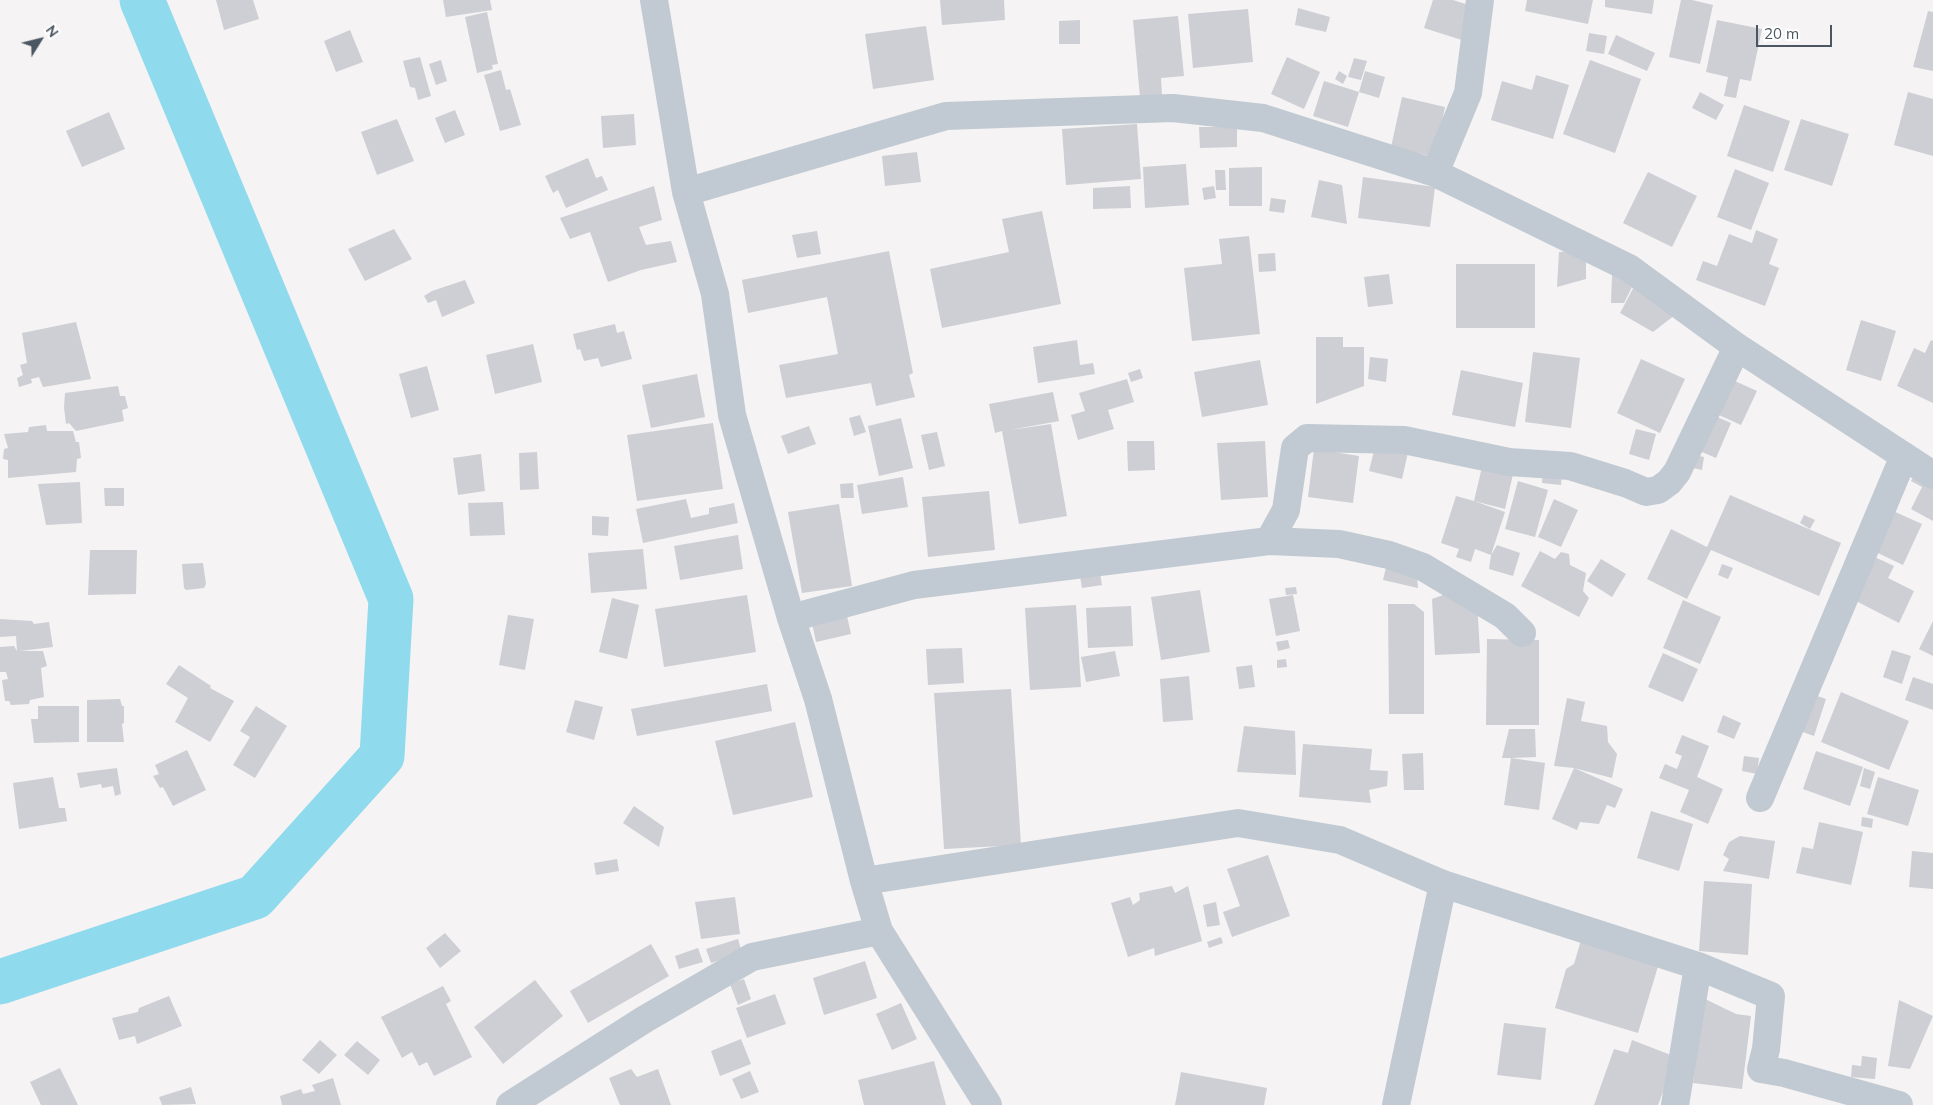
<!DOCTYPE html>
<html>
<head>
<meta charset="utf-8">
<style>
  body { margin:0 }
  #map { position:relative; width:1933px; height:1105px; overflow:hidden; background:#f5f3f3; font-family:Mulish,sans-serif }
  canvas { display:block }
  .north { position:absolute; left:15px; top:15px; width:50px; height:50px; -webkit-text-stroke:4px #fff; paint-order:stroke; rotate:54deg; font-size:14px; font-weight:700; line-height:20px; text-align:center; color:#4a5661 }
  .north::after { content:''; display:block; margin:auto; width:18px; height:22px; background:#4a5661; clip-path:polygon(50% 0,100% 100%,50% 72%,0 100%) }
  .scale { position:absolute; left:1756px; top:25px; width:76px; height:22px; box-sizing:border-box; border:2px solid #4a5661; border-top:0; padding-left:6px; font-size:15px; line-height:18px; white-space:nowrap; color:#4a5661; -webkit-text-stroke:4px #fff; paint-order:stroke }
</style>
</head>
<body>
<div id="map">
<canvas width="1933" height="1105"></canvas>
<div class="north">N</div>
<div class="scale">20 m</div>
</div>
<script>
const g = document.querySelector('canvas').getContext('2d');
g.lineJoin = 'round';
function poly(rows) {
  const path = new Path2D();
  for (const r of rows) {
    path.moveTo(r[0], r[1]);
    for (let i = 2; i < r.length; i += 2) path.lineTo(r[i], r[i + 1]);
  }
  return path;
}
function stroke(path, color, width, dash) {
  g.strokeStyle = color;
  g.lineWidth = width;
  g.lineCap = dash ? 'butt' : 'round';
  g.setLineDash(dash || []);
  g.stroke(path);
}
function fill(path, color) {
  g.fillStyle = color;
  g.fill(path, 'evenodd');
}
const river = poly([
  [0,982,255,897,382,756,391,599,142,0]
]);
const building = poly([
  [216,0,253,0,259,19,224,30],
  [443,0,490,0,492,10,446,17],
  [940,0,1004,0,1005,20,942,25],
  [1433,0,1453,0,1478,8,1468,42,1424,28],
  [1527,0,1593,0,1588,24,1525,11],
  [1605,0,1654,0,1652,14,1605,7],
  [1681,0,1692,0,1713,5,1700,64,1669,57],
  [1298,8,1330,17,1326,32,1295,25],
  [1248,9,1253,62,1193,68,1188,14],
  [1928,11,1933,12,1933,71,1913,67],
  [487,12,498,64,492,65,493,69,477,73,465,17],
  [1178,16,1184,76,1161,78,1162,95,1140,97,1133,20],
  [1080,20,1080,44,1059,44,1059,21],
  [1717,20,1762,29,1751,81,1740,79,1736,98,1724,96,1728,77,1706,72],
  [926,26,934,80,873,89,865,34],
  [350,30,363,62,336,72,324,41],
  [1589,33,1607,36,1604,54,1586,51],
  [1616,35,1655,53,1647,71,1608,54],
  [420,57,431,96,418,100,415,88,410,87,403,61],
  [1287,57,1320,72,1304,109,1271,94],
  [1354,58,1367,61,1361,80,1348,77],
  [441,60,447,81,436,85,429,64],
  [1590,60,1641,79,1615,153,1563,134],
  [501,70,506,90,510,89,521,125,500,131,484,75],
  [1339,71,1347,76,1343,84,1335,79],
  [1365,71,1385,77,1379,98,1359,92],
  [1536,75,1569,85,1553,139,1491,120,1502,81,1532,90],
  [1324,81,1359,92,1348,127,1313,116],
  [1700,92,1724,105,1716,120,1692,108],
  [1908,92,1933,99,1933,156,1894,145],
  [1402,97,1445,107,1434,157,1391,147],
  [1744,105,1790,121,1773,172,1727,156],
  [455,110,465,135,445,143,435,118],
  [109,112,125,149,82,167,66,131],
  [634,114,636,145,603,148,601,116],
  [397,119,414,161,377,175,361,132],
  [1801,119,1849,134,1832,186,1784,170],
  [1137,124,1141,179,1066,185,1062,129],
  [1199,127,1237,127,1237,147,1200,148],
  [917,152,921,182,885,186,882,156],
  [588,158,596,178,602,176,608,190,566,208,558,190,553,193,545,176],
  [1186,164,1189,205,1145,208,1143,167],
  [1262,167,1262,206,1229,206,1229,168],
  [1735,169,1769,183,1751,230,1717,217],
  [1215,170,1225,170,1226,190,1216,190],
  [1648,172,1697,196,1672,247,1623,223],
  [1363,177,1435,187,1430,227,1358,218],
  [1319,180,1342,185,1347,224,1311,217],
  [654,186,662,220,639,227,646,245,671,241,677,262,641,270,608,282,590,232,570,239,560,218],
  [1130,186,1131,208,1093,209,1093,188],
  [1214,186,1216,198,1204,200,1202,188],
  [1271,198,1286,200,1284,213,1269,211],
  [1042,211,1061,304,942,328,930,269,1009,252,1002,219],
  [394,229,412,259,365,281,348,249],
  [1756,230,1778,239,1769,264,1779,268,1765,306,1696,280,1703,261,1717,266,1729,234,1752,243],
  [817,231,821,254,797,258,792,235],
  [1249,236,1260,334,1192,341,1184,268,1222,264,1219,239],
  [1586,250,1586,279,1557,287,1559,252],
  [889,251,913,373,909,375,915,397,876,406,871,383,786,398,779,365,838,354,827,297,748,313,742,280],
  [1275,253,1276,271,1259,272,1258,254],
  [1456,264,1535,264,1535,328,1456,328],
  [1389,274,1393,304,1368,307,1364,277],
  [1612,274,1632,274,1632,287,1624,303,1611,303],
  [465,280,475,303,442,317,436,300,428,303,424,296,432,291],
  [1637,281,1684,308,1653,332,1620,313],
  [1861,320,1896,331,1881,381,1846,370],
  [76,322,91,379,43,387,39,377,31,379,32,383,19,387,17,378,23,375,20,365,27,363,22,333],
  [615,324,617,333,624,331,632,359,601,367,598,358,584,361,580,349,577,350,573,334],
  [1316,337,1343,337,1343,347,1364,347,1364,386,1316,404],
  [1077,340,1080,365,1093,363,1095,374,1038,383,1033,347],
  [1931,340,1933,341,1933,403,1897,386,1914,348,1925,353],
  [533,344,542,382,495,394,486,355],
  [1533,352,1580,358,1571,428,1525,422],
  [1370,357,1388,359,1386,382,1368,379],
  [1641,359,1685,379,1660,433,1617,413],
  [1260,360,1268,405,1202,417,1194,372],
  [427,366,439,410,411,418,399,374],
  [1140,369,1143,378,1131,382,1128,373],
  [1461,370,1523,383,1515,427,1452,415],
  [697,374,705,417,651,428,642,385],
  [1724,376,1757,391,1741,425,1708,410],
  [1127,379,1134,402,1108,410,1114,429,1078,440,1071,415,1085,411,1079,393],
  [118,386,120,396,125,396,128,408,122,410,124,421,76,431,69,423,66,424,64,407,65,393],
  [1053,392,1059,421,1010,430,1051,424,1067,516,1019,524,1002,431,995,433,989,404],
  [1710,414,1731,423,1716,458,1695,449],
  [860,415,866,432,854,436,849,418],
  [901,418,913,468,879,476,868,426],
  [713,423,723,489,637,501,627,435],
  [46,425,47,431,73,431,76,442,79,442,81,458,77,459,76,472,8,478,8,460,3,459,4,449,8,448,4,434,28,432,29,427],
  [809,426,816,444,788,454,781,436],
  [1380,427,1409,448,1402,479,1369,471],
  [1636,429,1656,434,1649,460,1629,454],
  [937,432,945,466,929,470,921,435],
  [1127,441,1154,441,1155,470,1128,471],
  [1265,441,1268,497,1221,500,1217,443],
  [1314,449,1359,456,1353,503,1308,497],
  [1486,450,1517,457,1505,509,1474,501,1505,512,1491,555,1475,549,1471,562,1456,557,1459,549,1441,543,1456,496,1474,501],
  [537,452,539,489,520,490,519,453],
  [481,454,485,491,458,495,453,458],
  [1695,455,1704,457,1702,470,1693,468],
  [1543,465,1562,467,1561,485,1542,483],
  [1917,469,1933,477,1933,521,1911,509,1922,487,1911,481],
  [903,477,908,507,862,514,857,485],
  [1518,481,1548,490,1535,537,1505,529],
  [80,482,82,523,46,525,38,484],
  [853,483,854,498,841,498,840,484],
  [104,488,124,488,124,506,105,506],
  [989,491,995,550,928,557,922,497],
  [1730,495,1841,543,1819,596,1711,550,1687,599,1647,579,1671,529,1707,547],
  [686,499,691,518,709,514,709,508,734,503,738,523,643,543,636,509],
  [1554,499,1578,510,1561,547,1538,537],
  [503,502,505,535,470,536,468,503],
  [839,504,852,586,802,593,788,512],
  [1882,506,1922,524,1903,565,1863,546],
  [1804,515,1815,520,1810,529,1800,523],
  [592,516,609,517,608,536,592,535],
  [738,535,743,569,680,580,674,546],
  [1497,545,1520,553,1513,576,1489,569,1491,555],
  [643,549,647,589,591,593,588,553],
  [90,550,137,550,136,594,88,595],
  [1540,551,1555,559,1561,552,1569,554,1570,565,1586,573,1583,591,1589,598,1579,617,1521,586],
  [1864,552,1894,566,1888,578,1914,591,1899,623,1854,600],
  [1389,555,1417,577,1418,588,1383,580],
  [1601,559,1626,574,1612,597,1587,581],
  [1098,562,1102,585,1082,588,1078,565],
  [203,563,206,584,204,588,186,590,184,588,182,564],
  [1722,564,1733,568,1728,579,1718,575],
  [1476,583,1480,653,1435,655,1432,599],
  [1296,587,1297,594,1286,595,1285,588],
  [1200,590,1210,652,1161,660,1151,597],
  [747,595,756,652,664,667,655,609],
  [1293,595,1300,631,1276,636,1269,599],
  [612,598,639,605,627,659,599,652],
  [1683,600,1721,617,1700,664,1663,648],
  [1388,604,1414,604,1424,612,1424,714,1389,714],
  [1076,605,1081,687,1030,690,1025,608],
  [1131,606,1133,646,1088,648,1086,608],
  [508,615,534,619,525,670,499,665],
  [847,616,851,634,816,642,812,623],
  [0,619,32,621,34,624,49,622,53,647,20,651,43,651,47,666,41,668,44,697,30,700,29,704,11,705,9,701,5,701,2,680,8,679,6,672,0,672,0,647,14,646,17,651,16,636,0,637],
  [1933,621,1933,656,1919,649],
  [1487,639,1539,640,1539,725,1486,725],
  [1288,640,1290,648,1278,651,1276,642],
  [962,648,964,683,928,685,926,649],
  [1892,650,1911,656,1902,684,1883,677],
  [1115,651,1120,676,1086,682,1081,657],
  [1663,653,1698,669,1683,702,1648,687],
  [1286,659,1287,667,1277,668,1277,660],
  [179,665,211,686,210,688,234,701,210,742,175,722,188,698,166,684],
  [1252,665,1255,687,1239,689,1236,667],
  [1189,676,1193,720,1163,722,1160,679],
  [1913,677,1933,684,1933,710,1905,700],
  [767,684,772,711,637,736,631,709],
  [1011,689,1021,845,944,849,934,693],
  [1841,692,1909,721,1889,770,1821,742],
  [1809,693,1826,699,1814,736,1797,730],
  [1567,698,1585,702,1581,721,1607,726,1608,742,1617,754,1612,778,1574,768,1623,789,1615,808,1607,805,1599,824,1580,822,1577,830,1552,819,1574,768,1554,766],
  [120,699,122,706,124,706,124,723,122,724,124,742,87,742,87,700],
  [575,700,603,707,594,740,566,732],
  [38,706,79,706,79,742,34,743,31,719,38,719],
  [256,706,287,726,255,778,233,765,250,737,240,731],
  [1723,715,1741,723,1734,739,1717,732],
  [795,722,813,797,733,815,715,741],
  [1244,726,1295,731,1296,775,1237,772],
  [1509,729,1535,729,1536,757,1511,758,1545,763,1539,810,1504,805,1511,758,1502,758],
  [1682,735,1709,746,1697,777,1723,789,1708,824,1680,812,1689,790,1659,778,1665,764,1677,769,1682,756,1675,753],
  [1303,744,1372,749,1370,770,1388,771,1387,786,1369,790,1371,803,1299,797],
  [187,750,206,790,173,806,163,787,160,788,153,776,159,774,155,765],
  [1816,751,1863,767,1850,806,1803,789],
  [1423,753,1424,790,1404,790,1402,754],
  [1744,756,1759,758,1757,774,1742,771],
  [117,768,121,794,115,796,113,786,102,788,101,784,80,788,77,773],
  [1864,768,1875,772,1870,789,1860,786],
  [53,777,59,808,65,808,67,821,19,829,13,783],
  [1878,777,1919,790,1908,826,1867,814],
  [634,806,664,827,659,847,623,823],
  [1651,811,1693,824,1679,871,1637,858],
  [1862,817,1873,819,1872,828,1861,826],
  [1819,822,1863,832,1851,885,1796,873,1802,847,1813,849],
  [1740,836,1775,841,1769,879,1723,871,1729,859,1723,855,1729,842],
  [1912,851,1933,853,1933,889,1909,887],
  [1268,855,1290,916,1232,937,1223,912,1240,906,1227,869],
  [617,859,619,871,596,875,594,863],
  [1704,881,1752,884,1748,955,1699,951],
  [1172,886,1175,893,1188,886,1202,941,1155,956,1154,948,1128,957,1111,903,1130,897,1133,905,1140,900,1139,893],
  [735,897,740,934,701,939,695,902],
  [1216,902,1220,925,1207,927,1203,905],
  [1584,930,1662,953,1638,1033,1555,1008,1566,969,1574,964],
  [445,933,461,951,440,968,426,948],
  [1221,937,1223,943,1209,948,1207,942],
  [738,939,742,953,711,963,706,949],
  [651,944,669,976,588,1023,570,991],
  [698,948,703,962,679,969,675,956],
  [865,961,877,998,824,1015,813,978],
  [744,979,751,999,738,1005,730,984],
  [535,980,563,1016,503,1064,474,1027],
  [443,986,451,1001,446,1004,472,1057,434,1076,427,1062,419,1066,412,1052,402,1058,381,1017],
  [775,994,786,1024,747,1038,736,1008],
  [169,996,182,1026,137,1044,135,1036,119,1040,112,1018,138,1012,139,1008],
  [1703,998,1736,1014,1751,1016,1742,1089,1693,1083],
  [1899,1000,1933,1016,1910,1069,1888,1066],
  [901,1003,917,1039,892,1050,876,1014],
  [1504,1023,1546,1028,1541,1080,1497,1075],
  [741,1039,751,1064,720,1076,711,1051],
  [320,1040,337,1055,319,1074,302,1060],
  [1632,1040,1676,1057,1658,1105,1594,1105,1614,1049,1628,1053],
  [357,1041,380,1060,368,1075,344,1055],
  [1862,1056,1877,1058,1875,1079,1851,1077,1852,1065,1861,1066],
  [934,1061,946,1105,864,1105,858,1080],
  [60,1068,78,1105,41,1105,30,1082],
  [631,1069,637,1077,658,1069,671,1105,620,1105,609,1078],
  [750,1071,759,1092,741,1099,732,1079],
  [1181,1072,1267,1088,1264,1105,1175,1105],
  [333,1078,341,1105,282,1105,280,1096,301,1089,303,1094,315,1091,312,1085],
  [191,1087,196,1104,162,1105,159,1097]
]);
const minor = poly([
  [654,0,686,192,715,294,732,415,791,618,818,699,864,881,879,931,988,1105],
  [1435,173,1468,93,1480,0],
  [686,192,946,116,1173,108,1263,118,1435,173,1629,268,1737,347,1933,475],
  [1269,541,1339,544,1389,555,1423,567,1505,616,1522,633],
  [791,618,914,585,1269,541,1286,510,1295,448,1307,438,1404,440,1509,462,1570,466,1625,483,1646,492,1658,490,1669,482,1677,472,1737,347],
  [1760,798,1904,456],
  [864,881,1238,823,1340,840,1443,884,1698,966,1771,996,1766,1049,1761,1069,1784,1073,1899,1105],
  [510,1105,645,1019,752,957,879,931],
  [1396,1105,1443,884],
  [1675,1105,1698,966]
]);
stroke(river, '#90daee', 45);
fill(building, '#cdcfd5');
stroke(minor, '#c1cad2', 28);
</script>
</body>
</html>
